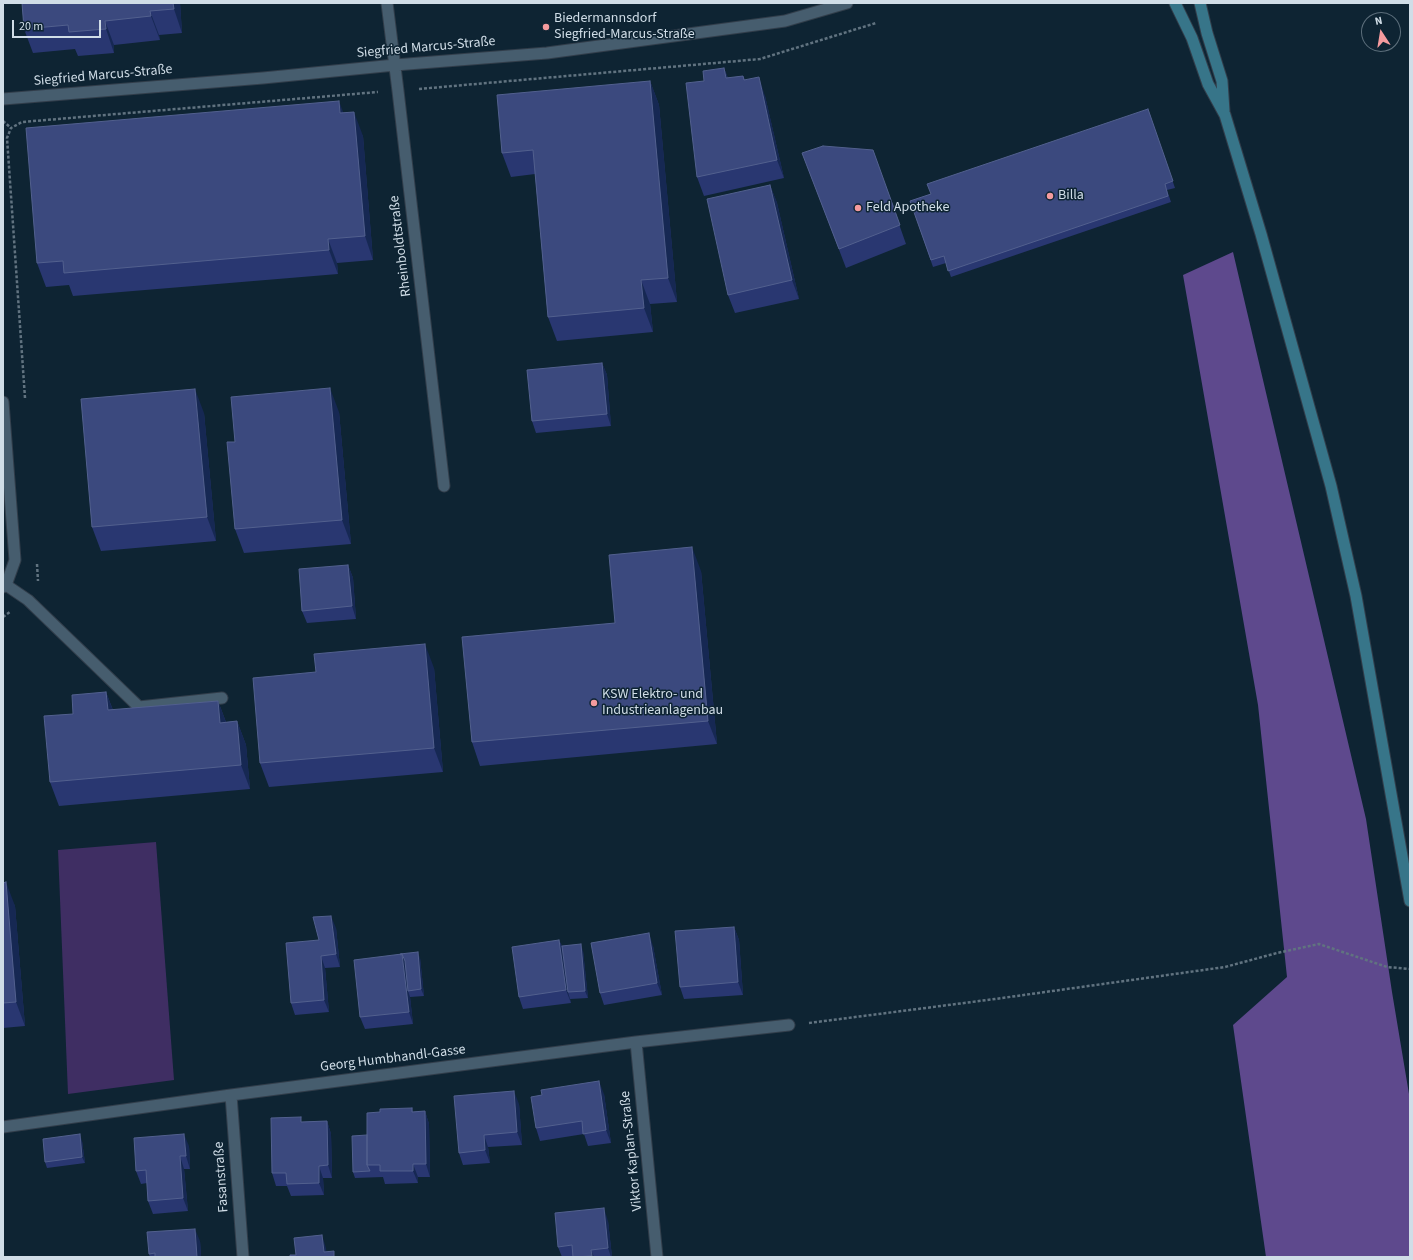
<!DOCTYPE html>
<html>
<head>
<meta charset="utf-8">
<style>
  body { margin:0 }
  #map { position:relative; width:1413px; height:1260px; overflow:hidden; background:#0e2433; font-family:"Source Sans 3",sans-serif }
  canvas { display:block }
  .frame { position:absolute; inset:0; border:4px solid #d0dde7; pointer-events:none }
  .north { position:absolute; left:1361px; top:12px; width:40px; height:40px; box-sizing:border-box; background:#0e2433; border:1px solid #5c6e7b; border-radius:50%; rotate:348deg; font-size:11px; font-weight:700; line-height:16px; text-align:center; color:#d0dde7 }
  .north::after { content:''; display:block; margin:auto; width:14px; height:18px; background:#f59b9e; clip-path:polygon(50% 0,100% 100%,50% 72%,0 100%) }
  .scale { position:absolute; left:12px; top:20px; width:89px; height:18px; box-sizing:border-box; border:2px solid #d0dde7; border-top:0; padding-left:5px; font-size:12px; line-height:14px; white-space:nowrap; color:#d0dde7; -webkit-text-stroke:3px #0e2433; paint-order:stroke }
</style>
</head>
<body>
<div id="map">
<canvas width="1413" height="1260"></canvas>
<div class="frame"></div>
<div class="north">N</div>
<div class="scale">20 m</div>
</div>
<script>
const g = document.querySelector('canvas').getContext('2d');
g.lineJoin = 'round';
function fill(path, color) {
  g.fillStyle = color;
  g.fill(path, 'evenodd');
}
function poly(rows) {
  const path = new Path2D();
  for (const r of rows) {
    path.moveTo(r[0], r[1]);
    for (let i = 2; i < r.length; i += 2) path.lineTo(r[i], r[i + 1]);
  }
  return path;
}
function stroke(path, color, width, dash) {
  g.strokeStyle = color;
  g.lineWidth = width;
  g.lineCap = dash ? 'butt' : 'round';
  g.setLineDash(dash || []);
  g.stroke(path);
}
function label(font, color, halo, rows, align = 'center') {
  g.font = font + ' "Source Sans 3",sans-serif';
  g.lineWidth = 3;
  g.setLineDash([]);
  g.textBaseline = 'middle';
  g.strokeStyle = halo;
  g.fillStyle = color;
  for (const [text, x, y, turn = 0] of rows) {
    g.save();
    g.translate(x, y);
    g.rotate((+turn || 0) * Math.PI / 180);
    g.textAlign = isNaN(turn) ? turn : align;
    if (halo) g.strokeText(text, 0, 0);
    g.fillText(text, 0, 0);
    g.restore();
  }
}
const green = poly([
  [156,842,174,1080,68,1094,58,850]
]);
const forest = poly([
  [1233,252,1366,819,1392,992,1410,1100,1410,1257,1266,1257,1233,1025,1287,977,1258,705,1183,275]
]);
const path = poly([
  [419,89,760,59,876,23],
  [3,121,11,128],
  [25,398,7,138,11,128,22,122,378,92],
  [37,564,38,581],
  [3,617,10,612],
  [809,1023,995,999,1225,967,1277,953,1319,944,1387,967,1410,969]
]);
const service = poly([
  [6,585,28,600,139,707,222,698]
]);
const minor = poly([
  [387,3,398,91,444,486],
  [3,99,263,78,395,65,547,53,785,21,847,3],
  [3,402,15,560,6,585,3,587],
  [636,1042,657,1257],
  [231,1095,243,1257],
  [3,1127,231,1095,636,1042,789,1025]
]);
const secondary = poly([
  [1175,3,1192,38,1208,84,1225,115,1261,234,1331,486,1356,596,1410,901],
  [1200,3,1207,33,1222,81,1224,111]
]);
const wall = poly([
  [22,3,180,3,182,33,159,35,160,40,114,45,114,53,78,56,75,49,33,53,24,29],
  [724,68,728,78,743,76,745,80,765,96,784,178,704,196,697,177,704,81],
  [650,81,659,105,677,302,650,304,653,332,557,341,548,317,535,174,511,177,502,153],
  [1148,109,1175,188,1167,190,1171,202,951,277,946,263,933,267,910,201,931,194],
  [344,113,363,136,373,260,337,263,338,274,73,296,69,285,46,287,37,263],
  [873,150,906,244,846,268,802,153],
  [770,185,777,203,799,299,735,313,728,295],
  [602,363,607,375,611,426,536,433,532,421],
  [339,412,351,544,244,553,235,529,235,442],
  [204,413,216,541,101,551,92,527],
  [348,565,353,578,356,619,307,623,302,611],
  [701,571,717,744,480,766,472,742,615,623],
  [434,668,443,772,269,787,260,763],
  [106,692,113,710,218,701,226,722,237,721,246,745,250,789,59,806,50,782,73,714],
  [3,883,15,906,25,1026,3,1028],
  [734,927,739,940,743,995,684,999,680,987],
  [336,928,340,967,325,968,329,1012,295,1015,291,1003,319,940],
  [559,940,562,946,583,951,588,998,570,999,571,1003,523,1009,519,997],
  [653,946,662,995,604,1005,600,993],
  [420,958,424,996,410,997,413,1024,365,1029,360,1017],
  [604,1094,611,1143,588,1146,584,1134,540,1141,536,1128],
  [519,1104,522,1145,488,1147,490,1163,463,1165,459,1153],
  [412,1108,413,1112,425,1111,429,1124,430,1177,418,1177,418,1183,385,1184,383,1177,355,1178,353,1172,367,1135,380,1112],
  [327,1121,331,1134,332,1178,323,1178,324,1195,291,1196,287,1186,276,1186,272,1173,303,1122],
  [82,1141,85,1163,47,1168,45,1162],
  [189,1146,190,1169,184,1169,188,1211,153,1214,148,1201,147,1183,141,1184,136,1171],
  [608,1221,612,1257,562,1257,558,1247],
  [200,1241,201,1257,150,1257,149,1254]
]);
const shadedWall = poly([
  [173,3,180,3,182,33,174,9],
  [150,11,159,35,160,40,151,16],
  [105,21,114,45,114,53,106,29],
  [724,68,731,87,726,78],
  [759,77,765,96,784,178,777,160],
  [650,81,659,105,677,302,668,278],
  [339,101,348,125,340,113],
  [354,112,363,136,373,260,365,236],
  [770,185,777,203,799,299,792,280],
  [328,239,337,263,338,274,329,250],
  [641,280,650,304,653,332,644,308],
  [602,363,607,375,611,426,607,414],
  [330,388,339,412,351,544,342,520],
  [195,389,204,413,216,541,207,517],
  [692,547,701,571,717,744,708,721],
  [348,565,353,578,356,619,352,606],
  [425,644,434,668,443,772,434,748],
  [106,692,115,716,108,710],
  [218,701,227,725,220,723],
  [237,721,246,745,250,789,241,765],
  [6,882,15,906,25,1026,16,1002],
  [331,916,336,928,340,967,336,954],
  [734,927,739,940,743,995,738,982],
  [649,933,653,946,662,995,657,983],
  [559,940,564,953,568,992,570,999,571,1003,566,990],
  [581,944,583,951,588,998,585,991],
  [418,952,420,958,424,996,421,989],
  [402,954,407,967,408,991,410,997,413,1024,409,1012],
  [321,956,325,968,329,1012,324,1000],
  [599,1081,604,1094,611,1143,606,1130],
  [514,1091,519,1104,522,1145,517,1132],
  [425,1111,429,1124,430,1177,426,1164],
  [327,1121,331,1134,332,1178,328,1165],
  [80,1134,82,1141,85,1163,82,1157],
  [184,1134,189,1146,190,1169,186,1156],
  [484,1135,488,1147,490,1163,485,1150],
  [180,1156,184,1169,188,1211,183,1198],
  [413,1164,418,1177,418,1183,413,1171],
  [319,1166,323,1178,324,1195,319,1183],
  [604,1208,608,1221,612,1257,611,1257,608,1248],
  [195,1229,200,1241,201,1257,197,1257],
  [322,1235,326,1248,327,1257,324,1252],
  [591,1250,594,1257,592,1257]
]);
const building = poly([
  [22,3,173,3,174,9,150,11,151,16,105,21,106,29,69,32,68,25,24,29,22,3],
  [724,68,726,78,743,76,744,80,759,77,777,160,697,177,686,83,704,81,703,71,724,68],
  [650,81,668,278,641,280,644,308,548,317,533,150,502,153,497,95,650,81],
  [339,101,340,113,354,112,365,236,328,239,329,250,64,273,63,261,37,263,26,128,339,101],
  [1148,109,1173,181,1165,184,1168,196,948,271,944,256,931,260,910,201,931,194,927,184,1148,109],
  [823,146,873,150,900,225,839,249,802,153,823,146],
  [770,185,792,280,728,295,707,199,770,185],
  [602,363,607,414,532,421,527,370,602,363],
  [330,388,342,520,235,529,227,442,235,442,231,397,330,388],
  [195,389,207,517,92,527,81,399,195,389],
  [692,547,708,721,472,742,462,637,615,623,609,555,692,547],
  [348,565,352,606,302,611,299,569,348,565],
  [425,644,434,748,260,763,253,678,316,672,314,654,425,644],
  [106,692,108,710,218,701,220,723,237,721,241,765,50,782,44,716,73,714,72,695,106,692],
  [6,882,16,1002,3,1003,3,883,6,882],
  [331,916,336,954,321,956,324,1000,291,1003,286,943,319,940,313,917,331,916],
  [734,927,738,982,680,987,675,931,734,927],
  [649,933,657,983,600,993,591,943,649,933],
  [559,940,566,990,519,997,512,947,559,940],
  [581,944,585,991,568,992,562,946,581,944],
  [418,952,421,989,408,991,405,961,402,954,400,955,400,954,418,952],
  [402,954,409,1012,360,1017,354,960,402,954],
  [599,1081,606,1130,583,1134,582,1121,536,1128,531,1097,542,1095,541,1090,599,1081],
  [514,1091,517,1132,484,1135,485,1150,459,1153,454,1096,514,1091],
  [412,1108,412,1112,425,1111,426,1164,413,1164,413,1171,380,1171,380,1165,367,1165,367,1113,380,1112,380,1109,412,1108],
  [301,1117,301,1122,327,1121,328,1165,319,1166,319,1183,287,1184,286,1173,272,1173,271,1118,301,1117],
  [80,1134,82,1157,45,1162,43,1139,80,1134],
  [184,1134,186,1156,180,1156,183,1198,148,1201,146,1170,136,1171,134,1138,184,1134],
  [367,1135,367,1165,370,1171,353,1172,352,1136,367,1135],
  [604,1208,608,1248,591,1250,592,1256,573,1257,572,1245,558,1247,555,1213,604,1208],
  [195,1229,197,1257,155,1257,155,1253,149,1254,147,1232,195,1229],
  [322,1235,324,1252,334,1251,334,1257,290,1257,290,1255,296,1255,294,1238,322,1235]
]);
const markers = [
  [546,27,4,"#f59b9e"],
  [1050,196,4,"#f59b9e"],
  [858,208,4,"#f59b9e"],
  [594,703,4,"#f59b9e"]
];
const poiNames = [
  ["Biedermannsdorf",554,19],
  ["Siegfried-Marcus-Straße",554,35],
  ["Billa",1058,196],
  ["Feld Apotheke",866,208],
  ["KSW Elektro- und",602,695],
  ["Industrieanlagenbau",602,711]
];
const streetNames = [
  ["Siegfried Marcus-Straße",426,48,-5],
  ["Siegfried Marcus-Straße",103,76,-5],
  ["Rheinboldtstraße",401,246,-97],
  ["Georg Humbhandl-Gasse",393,1059,-7],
  ["Viktor Kaplan-Straße",632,1151,-96],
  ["Fasanstraße",222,1177,-94]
];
fill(green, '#3f2e63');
fill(forest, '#5e498d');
stroke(service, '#323e4b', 13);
stroke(minor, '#323e4b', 13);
stroke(secondary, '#323e4b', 13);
stroke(path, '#617380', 2.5, [3, 2]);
stroke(service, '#465d6e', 11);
stroke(minor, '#465d6e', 11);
stroke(secondary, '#377589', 11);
fill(wall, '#293771');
fill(shadedWall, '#162853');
fill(building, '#3b497e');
stroke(building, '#52608e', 1);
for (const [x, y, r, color] of markers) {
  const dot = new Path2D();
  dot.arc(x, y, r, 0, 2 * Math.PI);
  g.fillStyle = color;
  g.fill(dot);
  stroke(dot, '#0e2433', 1.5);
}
label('14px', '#d0dde7', '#0e2433', poiNames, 'left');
label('14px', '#d0dde7', '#0e2433', streetNames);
</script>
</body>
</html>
